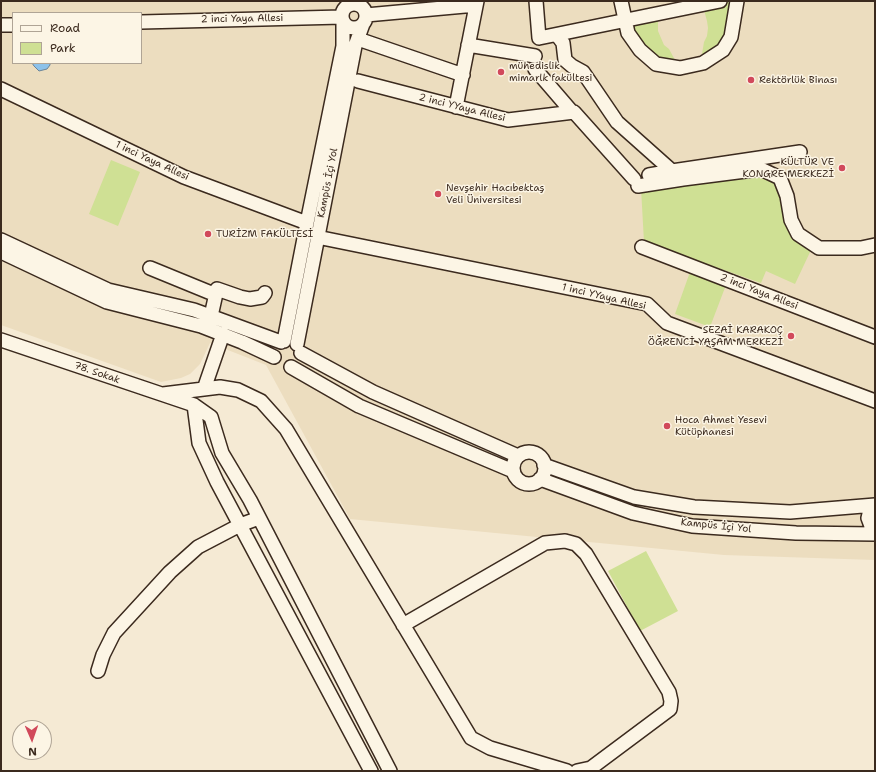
<!DOCTYPE html>
<html>
<head>
<meta charset="utf-8">
<style>
  body { margin:0 }
  #map { position:relative; width:876px; height:772px; overflow:hidden; background:#f5ead4; font-family:"Shantell Sans",sans-serif }
  canvas { display:block }
  .frame { position:absolute; inset:0; border:2px solid #3b2a1e; pointer-events:none }
  .legend { position:absolute; left:12px; top:12px; width:130px; height:52px; box-sizing:border-box; background:#fcf5e5; border:1px solid #afa495; margin:0; padding:5px 7px; list-style:none; font-size:12px; color:#3b2a1e }
  .legend li { display:flex; align-items:center; gap:8px; height:20px }
  .legend b { width:20px; border:1px solid #afa495 }
  .north { position:absolute; left:12px; top:720px; width:40px; height:40px; box-sizing:border-box; background:#fcf5e5; border:1px solid #afa495; border-radius:50%; rotate:178deg; font-size:11px; font-weight:700; line-height:16px; text-align:center; color:#3b2a1e }
  .north::after { content:''; display:block; margin:auto; width:14px; height:18px; background:#d1495b; clip-path:polygon(50% 0,100% 100%,50% 72%,0 100%) }
</style>
</head>
<body>
<div id="map">
<canvas width="876" height="772"></canvas>
<div class="frame"></div>
<ul class="legend">
<li><b style="height:5px;background:#fcf5e5"></b>Road</li>
<li><b style="height:11px;background:#cfe094"></b>Park</li>
</ul>
<div class="north">N</div>
</div>
<script>
const g = document.querySelector('canvas').getContext('2d');
g.lineJoin = 'round';
function fill(path, color) {
  g.fillStyle = color;
  g.fill(path, 'evenodd');
}
function poly(rows) {
  const path = new Path2D();
  for (const r of rows) {
    if (r.length === 3) {
      path.moveTo(r[0] + r[2], r[1]);
      path.arc(r[0], r[1], r[2], 0, 2 * Math.PI);
      continue;
    }
    path.moveTo(r[0], r[1]);
    for (let i = 2; i < r.length; i += 2) path.lineTo(r[i], r[i + 1]);
  }
  return path;
}
function stroke(path, color, width, dash) {
  g.strokeStyle = color;
  g.lineWidth = width;
  g.lineCap = dash ? 'butt' : 'round';
  g.setLineDash(dash || []);
  g.stroke(path);
}
function label(font, color, halo, rows, align = 'center') {
  g.font = font + ' "Shantell Sans",sans-serif';
  g.lineWidth = 3;
  g.setLineDash([]);
  g.textBaseline = 'middle';
  g.strokeStyle = halo;
  g.fillStyle = color;
  for (const [text, x, y, turn = 0] of rows) {
    g.save();
    g.translate(x, y);
    g.rotate((+turn || 0) * Math.PI / 180);
    g.textAlign = isNaN(turn) ? turn : align;
    if (halo) g.strokeText(text, 0, 0);
    g.fillText(text, 0, 0);
    g.restore();
  }
}
const built = poly([
  [1,1,875,1,875,560,724,555,350,519,266,365,210,343,200,364,190,374,181,378,161,382,1,325],
  [13,13,141,13,141,63,13,63]
]);
const green = poly([
  [731,1,728,36,709,56,702,54,704,42,707,36,708,28,707,21,704,10,708,5],
  [658,20,658,31,664,45,669,49,675,60,670,64,651,58,628,21],
  [111,160,140,172,118,226,89,214],
  [759,172,773,179,811,250,795,284,766,271,761,283,644,242,641,188],
  [690,272,726,285,710,327,675,314],
  [646,551,678,611,640,631,608,571]
]);
const water = poly([
  [32,63,50,63,50,65,47,69,39,71,34,66,32,63]
]);
const minor = poly([
  [536,1,539,38,720,1],
  [621,1,628,33,640,50,656,64,680,68,703,63,723,50,731,37,737,1],
  [354,16,12],
  [366,15,476,5],
  [141,22,342,17],
  [1,25,13,25],
  [557,35,563,43,565,60,572,66,583,72,617,122,672,171,800,152],
  [358,39,463,75],
  [468,45,535,56],
  [535,69,572,112],
  [358,81,508,120,574,112,634,179],
  [1,89,184,177,307,223],
  [456,107,477,1],
  [649,175,672,171],
  [638,186,683,179,761,169,780,178,787,196,791,220,798,234,819,248,861,248,875,245],
  [317,237,647,304,667,323,875,401],
  [1,240,108,290,194,310,281,342],
  [642,247,875,337],
  [1,252,107,302,201,326,242,342,274,357],
  [150,268,216,295],
  [211,316,217,289,240,297,250,299,262,297,265,293],
  [1,340,194,405,211,417,222,453,250,500,390,771],
  [284,341,307,223,343,46,343,21],
  [297,344,355,46,363,24],
  [301,353,373,392,518,456],
  [291,367,359,406,513,471],
  [204,389,223,334],
  [163,394,220,387,238,390,261,401,286,429,471,738,490,748,567,771],
  [194,405,199,443,217,482,371,771],
  [529,468,16],
  [544,465,634,497,694,507,790,512,875,505],
  [540,479,633,513,692,526,796,533,875,534],
  [875,506,871,510,869,514,868,518,871,526,875,531],
  [403,625,545,543,565,541,576,544,586,554,669,692,671,701,670,709,591,768,577,771],
  [98,671,103,655,114,633,170,572,198,547,240,525,259,518]
]);
const markers = [
  [501,72,4,"#d1495b"],
  [751,80,4,"#d1495b"],
  [842,168,4,"#d1495b"],
  [438,194,4,"#d1495b"],
  [208,234,4,"#d1495b"],
  [791,336,4,"#d1495b"],
  [667,426,4,"#d1495b"]
];
const streetNames = [
  ["2 inci Yaya Allesi",242,19,-1],
  ["2 inci YYaya Allesi",462,108,14],
  ["1 inci Yaya Allesi",152,161,25],
  ["Kampüs İçi Yol",328,183,-79],
  ["2 inci Yaya Allesi",759,292,21],
  ["1 inci YYaya Allesi",604,297,13],
  ["78. Sokak",97,373,19],
  ["Kampüs İçi Yol",716,526,6]
];
const poiNames = [
  ["mühedislik",509,66],
  ["mimarlk fakültesi",509,78],
  ["Rektörlük Binası",759,80],
  ["KÜLTÜR VE",834,162,"right"],
  ["KONGRE MERKEZİ",834,174,"right"],
  ["Nevşehir Hacıbektaş",446,188],
  ["Veli Üniversitesi",446,200],
  ["TURİZM FAKÜLTESİ",216,234],
  ["SEZAİ KARAKOÇ",783,330,"right"],
  ["ÖĞRENCİ YAŞAM MERKEZİ",783,342,"right"],
  ["Hoca Ahmet Yesevi",675,420],
  ["Kütüphanesi",675,432]
];
fill(built, '#ecddbf');
fill(green, '#cfe094');
fill(water, '#8dc2ea');
stroke(water, '#6c8598', 1);
stroke(minor, '#3b2a1e', 16);
stroke(minor, '#fcf5e5', 13);
for (const [x, y, r, color] of markers) {
  const dot = new Path2D();
  dot.arc(x, y, r, 0, 2 * Math.PI);
  g.fillStyle = color;
  g.fill(dot);
  stroke(dot, '#fcf5e5', 1.5);
}
label('10px', '#3b2a1e', '#fcf5e5', streetNames);
label('10px', '#3b2a1e', '#fcf5e5', poiNames, 'left');
</script>
</body>
</html>
